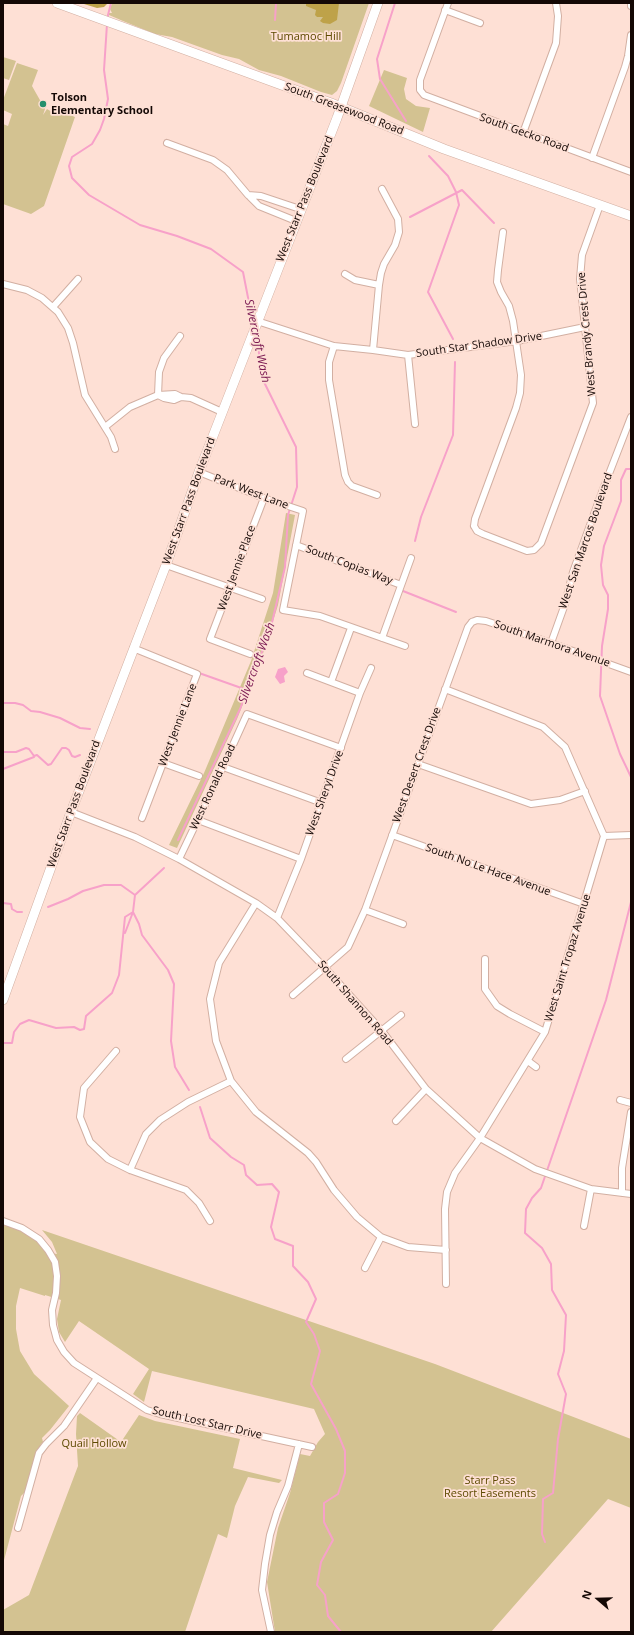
<!DOCTYPE html>
<html>
<head>
<meta charset="utf-8">
<style>
  body { margin:0 }
  #map { position:relative; width:634px; height:1635px; overflow:hidden; background:#fee0d5; font-family:"Open Sans",sans-serif }
  canvas { display:block }
  .frame { position:absolute; inset:0; border:4px solid #140805; pointer-events:none }
  .north { position:absolute; left:578px; top:1579px; width:40px; height:40px; -webkit-text-stroke:3px #fee0d5; paint-order:stroke; rotate:290deg; font-size:11px; font-weight:700; line-height:16px; text-align:center; color:#140805 }
  .north::after { content:''; display:block; margin:auto; width:14px; height:18px; background:#140805; clip-path:polygon(50% 0,100% 100%,50% 72%,0 100%) }
</style>
</head>
<body>
<div id="map">
<canvas width="634" height="1635"></canvas>
<div class="frame"></div>
<div class="north">N</div>
</div>
<script>
const g = document.querySelector('canvas').getContext('2d');
g.lineJoin = 'round';
function fill(path, color) {
  g.fillStyle = color;
  g.fill(path, 'evenodd');
}
function poly(rows) {
  const path = new Path2D();
  for (const r of rows) {
    path.moveTo(r[0], r[1]);
    for (let i = 2; i < r.length; i += 2) path.lineTo(r[i], r[i + 1]);
  }
  return path;
}
function stroke(path, color, width, dash) {
  g.strokeStyle = color;
  g.lineWidth = width;
  g.lineCap = dash ? 'butt' : 'round';
  g.setLineDash(dash || []);
  g.stroke(path);
}
function label(font, color, halo, rows, align = 'center') {
  g.font = font + ' "Open Sans",sans-serif';
  g.lineWidth = 3.5;
  g.setLineDash([]);
  g.textBaseline = 'middle';
  g.strokeStyle = halo;
  g.fillStyle = color;
  for (const [text, x, y, turn = 0] of rows) {
    g.save();
    g.translate(x, y);
    g.rotate((+turn || 0) * Math.PI / 180);
    g.textAlign = isNaN(turn) ? turn : align;
    if (halo) g.strokeText(text, 0, 0);
    g.fillText(text, 0, 0);
    g.restore();
  }
}
const green = poly([
  [112,3,369,3,341,83,337,91,332,95,321,92,281,76,259,70,239,59,222,55,172,37,155,34,123,21,109,15,109,13,112,13,110,9],
  [3,57,16,61,9,80,3,78],
  [17,63,38,70,32,86,45,109,43,115,47,109,52,112,65,113,75,117,44,206,31,214,3,204,3,124,8,126,12,114,3,110,3,100],
  [384,70,407,78,404,89,406,99,416,106,430,108,423,132,369,106],
  [286,513,295,515,278,605,261,660,237,719,177,848,169,845,204,773,251,661,273,593],
  [3,1221,26,1230,50,1253,57,1254,52,1242,42,1230,435,1364,631,1439,631,1508,608,1499,491,1632,275,1632,267,1582,278,1528,290,1493,300,1454,310,1456,318,1442,325,1434,314,1409,152,1371,144,1402,133,1394,149,1369,79,1321,65,1342,59,1332,57,1319,61,1300,45,1295,45,1296,20,1288,16,1306,16,1329,20,1351,34,1374,69,1406,50,1430,42,1438,43,1442,41,1444,32,1482,30,1487,21,1496,3,1564],
  [80,1413,121,1442,139,1415,155,1421,240,1439,233,1468,282,1480,279,1483,248,1477,235,1506,227,1538,218,1534,185,1632,3,1632,3,1610,29,1595,78,1466,76,1434,77,1416]
]);
const forest = poly([
  [108,3,104,7,97,8,84,4],
  [306,3,339,3,337,20,330,24,323,23,320,21,323,17,317,17,315,15,316,10,306,6]
]);
const water = poly([
  [285,667,288,672,284,676,285,682,280,684,275,677,278,669]
]);
const stream = poly([
  [395,3,377,59,380,79,406,121],
  [107,19,111,3],
  [275,20,276,3],
  [107,24,104,70,108,99,104,119,100,130,92,144,72,157,69,166,72,178,89,195,140,225,177,236,211,249,243,272,253,323],
  [429,156,448,176,456,192,459,205,428,292,453,339],
  [410,217,462,190,494,223],
  [631,469,626,469,621,480,621,501,604,546,601,565,603,585,608,595,608,609,602,646,600,696,620,754,631,777],
  [415,541,421,517,453,435,455,362],
  [403,591,456,612],
  [199,673,247,690],
  [3,703,15,703,23,705,31,711,40,712,60,718,80,728,90,729],
  [3,752,16,752,26,748,29,749,34,756,37,755,48,765,51,764,62,748,66,748,69,750,72,756,75,757,80,755],
  [3,769,34,757],
  [178,840,240,709,270,631,285,567,288,515,297,487,296,447,264,382,256,336],
  [164,868,135,895,133,912,139,924,142,935,168,970,174,984,171,1041,175,1067,189,1090],
  [3,903,11,904,12,909,17,912,22,912],
  [48,907,68,899,83,891,104,885,121,885,135,895],
  [125,933,133,912],
  [3,1043,12,1043,14,1032,20,1024,29,1020,56,1028,74,1027,80,1030,84,1029,86,1016,112,993,119,975,125,917,133,912],
  [200,1107,210,1138,231,1157,244,1165,246,1175,257,1185,272,1184,279,1192,271,1227,275,1239,293,1246,293,1266,308,1282,316,1299,306,1322,314,1334,320,1351,311,1384,336,1429,345,1451,345,1473,338,1494,324,1503,324,1522,333,1540,321,1562,317,1585,325,1595,328,1616,341,1632],
  [545,1542,542,1534,543,1499,553,1493,558,1439,566,1394,558,1374,564,1351,566,1315,552,1290,551,1264,542,1248,525,1233,526,1209,532,1198,541,1188,606,1000,631,902]
]);
const street = poly([
  [448,3,420,80,420,90,424,95,631,172],
  [631,3,631,6],
  [445,10,480,23],
  [523,133,556,43,558,16,556,3],
  [167,143,213,160,227,170,248,195],
  [592,158,625,67,628,56,631,35],
  [296,221,259,206,248,195,261,196,300,209],
  [345,274,355,280,379,285],
  [3,284,27,290,42,298,58,312,68,328,73,343,85,395,111,437,115,449],
  [53,307,78,279],
  [257,321,334,346,373,350,408,355,517,341,585,327],
  [334,346,329,362,329,380,345,475,348,482,352,486,377,495],
  [373,350,379,285,381,273,384,264,395,245,399,232,398,219,382,189],
  [408,355,415,424],
  [181,397,174,400,164,398,158,395,175,394,181,397,191,398,222,412],
  [105,427,130,407,158,395,159,372,164,358,180,336],
  [199,472,264,498,303,511,283,610,320,616,405,646],
  [474,526,477,531,483,534,527,551,534,550,541,543,593,403,580,279,582,255,600,205],
  [474,526,475,519,516,408,520,393,521,375,513,321,509,306,501,292,497,282,498,270,503,232],
  [296,545,401,585],
  [166,565,262,599],
  [472,622,477,620,486,621,551,643,631,672],
  [382,638,411,558],
  [551,643,565,604,573,572,602,492,631,417],
  [133,648,197,674,142,818],
  [250,654,210,639,264,498],
  [307,673,360,693],
  [331,682,351,628],
  [445,689,543,727,565,747,604,836,545,1032,480,1138,455,1173,447,1192,445,1209,446,1284],
  [163,763,199,776],
  [418,764,531,804,560,800,585,791],
  [223,767,322,803],
  [71,812,135,837,179,859,256,903,277,918,325,968,382,1031,426,1089,480,1138,535,1169,591,1189,631,1194],
  [198,820,301,859],
  [392,835,584,904],
  [604,836,631,835],
  [179,859,223,767,247,714,341,748],
  [256,903,219,963,210,999,216,1041,231,1081,256,1112,308,1153,316,1162,334,1190,357,1217,381,1237,408,1247,446,1250],
  [365,910,403,924],
  [277,918,301,859,360,693,371,668],
  [485,959,485,989,497,1006,510,1014,545,1032],
  [293,995,348,947,365,910,468,627,472,622],
  [116,1051,84,1088,80,1117,90,1142,108,1159,130,1170,186,1190,199,1203,210,1221],
  [346,1059,401,1015],
  [528,1061,536,1067],
  [620,1100,631,1103],
  [396,1121,426,1089],
  [130,1170,146,1134,160,1120,188,1102,231,1081],
  [622,1193,622,1168,631,1112],
  [3,1221,22,1228,39,1239,48,1250,55,1262,57,1276,56,1293,52,1310,53,1325,57,1340,64,1352,74,1363,147,1410,160,1414,312,1447],
  [584,1226,591,1189],
  [365,1268,381,1237],
  [18,1528,39,1453,46,1444,64,1426,97,1378],
  [271,1632,262,1590,265,1564,270,1535,277,1512,288,1486,299,1444]
]);
const secondary = poly([
  [57,3,331,103,444,149,631,216],
  [3,1000,71,812,166,565,199,472,337,118,378,3]
]);
const markers = [
  [43,104,4,"#248f6d"]
];
const parkNames = [
  ["Tumamoc Hill",306,37],
  ["Quail Hollow",94,1444],
  ["Starr Pass",490,1481],
  ["Resort Easements",490,1494]
];
const poiNames = [
  ["Tolson",51,98],
  ["Elementary School",51,111]
];
const streetNames = [
  ["South Greasewood Road",344,109,21],
  ["South Gecko Road",524,133,20],
  ["West Starr Pass Boulevard",305,199,-68],
  ["West Brandy Crest Drive",587,334,-95],
  ["South Star Shadow Drive",479,345,-8],
  ["Park West Lane",251,492,21],
  ["West Starr Pass Boulevard",189,501,-70],
  ["West San Marcos Boulevard",586,541,-71],
  ["South Copias Way",349,565,21],
  ["West Jennie Place",237,568,-70],
  ["South Marmora Avenue",552,644,19],
  ["West Jennie Lane",178,725,-69],
  ["West Desert Crest Drive",417,765,-70],
  ["West Ronald Road",213,787,-65],
  ["West Sheryl Drive",325,793,-70],
  ["West Starr Pass Boulevard",74,804,-70],
  ["South No Le Hace Avenue",488,870,20],
  ["West Saint Tropaz Avenue",568,958,-73],
  ["South Shannon Road",355,1003,49],
  ["South Lost Starr Drive",207,1423,13]
];
const waterNames = [
  ["Silvercroft Wash",257,341,78],
  ["Silvercroft Wash",257,663,-70]
];
fill(green, '#d3c291');
fill(forest, '#bea249');
fill(water, '#f7a1c9');
stroke(stream, '#f7a1c9', 2);
stroke(street, '#d2afa2', 8);
stroke(secondary, '#d2afa2', 10);
stroke(street, '#fff', 6);
stroke(secondary, '#fff', 9);
for (const [x, y, r, color] of markers) {
  const dot = new Path2D();
  dot.arc(x, y, r, 0, 2 * Math.PI);
  g.fillStyle = color;
  g.fill(dot);
  stroke(dot, '#fee0d5', 1.5);
}
label('11px', '#5d4a00', '#fee0d5', parkNames);
label('bold 11px', '#140805', '#fee0d5', poiNames, 'left');
label('11px', '#140805', '#fee0d5', streetNames);
label('italic 12px', '#7a1851', '#fee0d5', waterNames);
</script>
</body>
</html>
